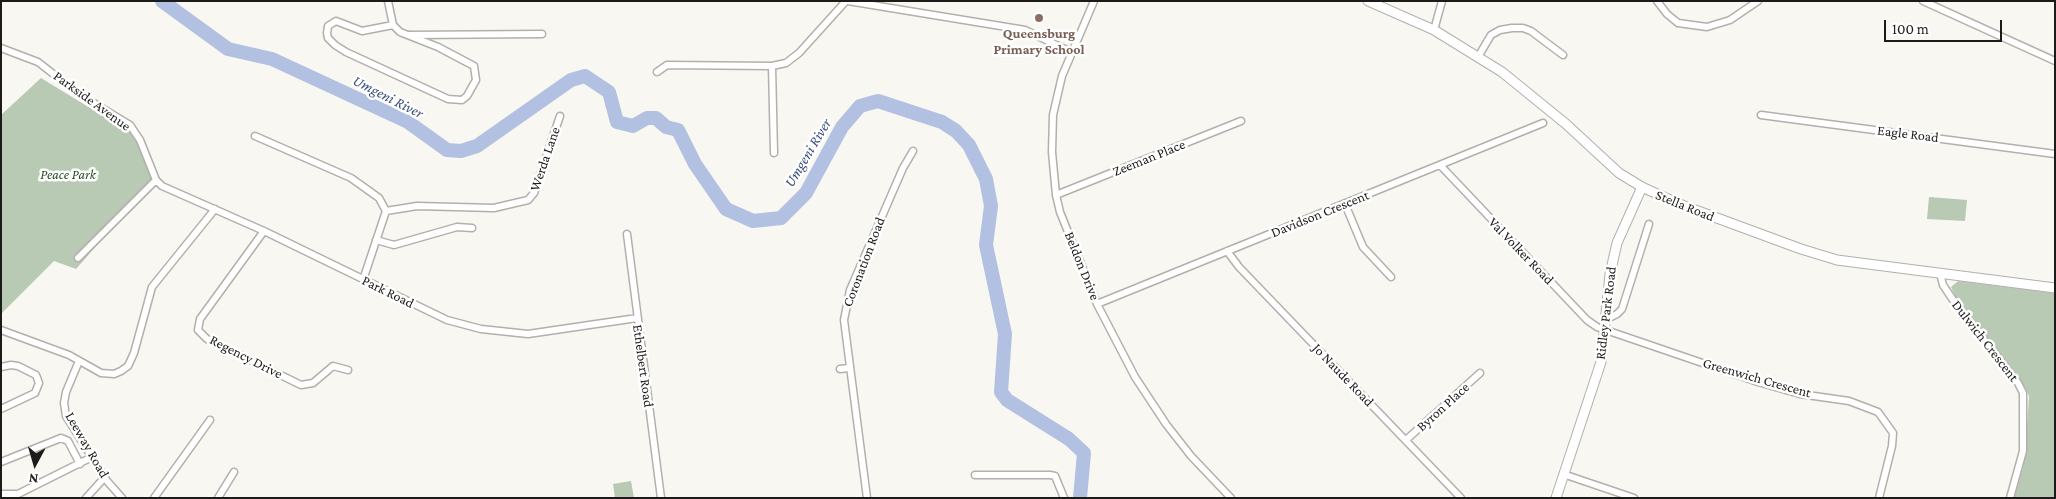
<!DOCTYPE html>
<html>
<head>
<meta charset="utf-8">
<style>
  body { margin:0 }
  #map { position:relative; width:2056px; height:499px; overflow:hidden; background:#f8f7f1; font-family:"Crimson Pro",serif }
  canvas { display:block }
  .frame { position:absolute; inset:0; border:2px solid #1c1b19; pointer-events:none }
  .north { position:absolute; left:10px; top:439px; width:50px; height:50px; -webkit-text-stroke:4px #fff; paint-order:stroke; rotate:186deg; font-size:14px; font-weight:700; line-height:20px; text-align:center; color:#1c1b19 }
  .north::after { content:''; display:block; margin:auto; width:18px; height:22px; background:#1c1b19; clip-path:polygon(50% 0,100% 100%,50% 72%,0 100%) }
  .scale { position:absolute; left:1884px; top:20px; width:118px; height:22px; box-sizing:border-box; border:2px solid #1c1b19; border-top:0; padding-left:6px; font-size:15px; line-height:18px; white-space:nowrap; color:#1c1b19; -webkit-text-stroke:4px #fff; paint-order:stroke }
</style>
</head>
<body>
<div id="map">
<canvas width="2056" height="499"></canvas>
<div class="frame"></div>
<div class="north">N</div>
<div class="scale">100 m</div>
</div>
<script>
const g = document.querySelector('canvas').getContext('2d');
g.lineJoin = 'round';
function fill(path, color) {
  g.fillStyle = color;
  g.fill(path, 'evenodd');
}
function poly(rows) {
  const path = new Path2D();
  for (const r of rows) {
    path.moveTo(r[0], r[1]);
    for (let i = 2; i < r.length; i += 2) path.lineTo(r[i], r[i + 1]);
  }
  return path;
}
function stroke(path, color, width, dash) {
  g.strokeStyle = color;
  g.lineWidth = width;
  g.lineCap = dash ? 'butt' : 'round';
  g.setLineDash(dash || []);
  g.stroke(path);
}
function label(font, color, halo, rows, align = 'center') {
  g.font = font + ' "Crimson Pro",serif';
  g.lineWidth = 5;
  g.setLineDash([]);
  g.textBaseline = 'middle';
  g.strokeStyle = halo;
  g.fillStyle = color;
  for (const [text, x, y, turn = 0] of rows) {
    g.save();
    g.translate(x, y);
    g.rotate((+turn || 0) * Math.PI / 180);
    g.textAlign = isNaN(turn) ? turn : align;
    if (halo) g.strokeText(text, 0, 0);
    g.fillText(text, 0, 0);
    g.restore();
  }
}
const green = poly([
  [41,78,131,133,137,139,153,181,76,269,54,261,1,314,1,115],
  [1929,197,1967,200,1965,221,1927,219],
  [1958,281,2055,293,2055,498,2014,498,2023,468,2026,445,2029,396,2025,387,1957,300,1951,287],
  [631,481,634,498,615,498,613,484]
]);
const river = poly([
  [162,1,228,49,272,59,408,122,447,150,461,151,477,146,571,80,585,76,609,92,617,122,633,126,647,118,656,118,666,127,678,130,695,164,726,209,753,221,781,218,806,193,842,127,860,106,878,101,942,122,956,131,969,145,986,179,991,206,986,245,1005,334,1001,392,1007,400,1069,439,1084,453,1080,498]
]);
const street = poly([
  [388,1,393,25,400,32,438,47,474,66,476,80,467,96,462,100,448,99,346,52,335,45,328,38,327,33,328,26,336,21,362,31,393,25],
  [848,1,1025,30,1071,52],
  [1094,1,1062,76,1053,115,1052,152,1056,195,1060,212,1097,304,1135,377,1166,424,1191,456,1231,498],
  [1657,1,1667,14,1678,23,1707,27,1730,20,1758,1],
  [1923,1,2055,61],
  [1434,30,1442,1],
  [409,35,542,34],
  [1,48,38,62,79,94,130,125,140,140,156,180,162,186,264,231,447,320,481,329,528,334,637,318],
  [1478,57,1491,35,1500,30,1512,28,1523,28,1531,31,1563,55],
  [772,66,774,153],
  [657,72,667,65,772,66,786,63,799,53,846,1],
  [1761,115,2055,154],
  [255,136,351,178,379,198,386,211],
  [1440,165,1587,320,1597,327,1758,382,1800,394,1849,401,1878,412,1893,433,1892,446,1879,498],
  [1056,195,1241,121],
  [1345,204,1363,247,1391,277],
  [264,231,200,319,198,330,207,339,301,385,313,383,333,366,348,370],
  [627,234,661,498],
  [376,240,394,245,457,227,472,228],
  [1227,251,1239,267,1461,498],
  [78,258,156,180],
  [1940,273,1943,285,1953,300,2018,383,2023,393,2023,451,2010,498],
  [363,280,386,211,417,206,494,208,528,200,534,193,560,116],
  [1097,304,1543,123],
  [1607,319,1617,314,1622,309,1649,224],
  [1,330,69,355,101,373,114,374,121,371,128,366,134,353,152,287,215,209],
  [79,361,66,392,64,403,66,416,107,481,122,498],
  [1,367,11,365,18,366,36,375,39,383,35,393,1,409],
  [840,369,849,368],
  [1406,440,1480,373],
  [1,462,61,438,68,441,80,464],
  [1563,474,1634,498],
  [975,475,1050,475,1055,476,1064,498],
  [1,494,18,494,92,457],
  [86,498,105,477],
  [154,498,210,420],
  [218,498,234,472],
  [867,498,844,320,850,290,903,168,913,151]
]);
const secondary = poly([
  [1368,1,1434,30,1502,72,1566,124,1619,173,1642,187,1679,204,1801,249,1837,260,2055,288],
  [1556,498,1601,362,1610,274,1617,243,1642,187]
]);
const markers = [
  [1039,18,5,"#8d6e63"]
];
const educationNames = [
  ["Queensburg",1039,34],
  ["Primary School",1039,50]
];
const streetNames = [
  ["Parkside Avenue",92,101,36],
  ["Eagle Road",1908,134,7],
  ["Zeeman Place",1149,158,-22],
  ["Werda Lane",545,159,-71],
  ["Stella Road",1685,206,22],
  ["Davidson Crescent",1320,214,-22],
  ["Val Volker Road",1521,251,46],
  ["Coronation Road",864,262,-69],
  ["Beldon Drive",1082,266,68],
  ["Park Road",388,292,26],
  ["Ridley Park Road",1606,313,-83],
  ["Dulwich Crescent",1985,341,52],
  ["Regency Drive",246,357,27],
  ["Ethelbert Road",643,366,82],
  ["Jo Naude Road",1343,375,46],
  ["Greenwich Crescent",1757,378,16],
  ["Byron Place",1443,407,-42],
  ["Leeway Road",87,445,60]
];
const parkNames = [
  ["Peace Park",68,175]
];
const waterNames = [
  ["Umgeni River",388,97,27],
  ["Umgeni River",808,153,-59]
];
fill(green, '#b8c9b4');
stroke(river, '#b2c1e2', 14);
stroke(street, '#b2b0ab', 9);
stroke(secondary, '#b2b0ab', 11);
stroke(street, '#fff', 6);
stroke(secondary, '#fff', 9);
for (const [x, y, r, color] of markers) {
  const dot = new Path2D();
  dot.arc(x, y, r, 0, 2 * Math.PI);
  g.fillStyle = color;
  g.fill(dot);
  stroke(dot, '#fff', 2);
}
label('bold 14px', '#785e54', '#fff', educationNames);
label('14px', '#1c1b19', '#fff', streetNames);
label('italic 14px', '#2b4c21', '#fff', parkNames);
label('italic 15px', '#3b507d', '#fff', waterNames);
</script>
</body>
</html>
